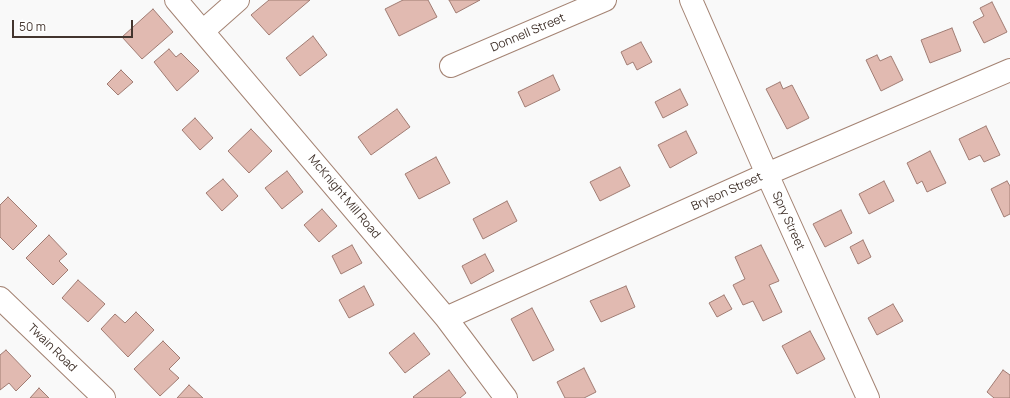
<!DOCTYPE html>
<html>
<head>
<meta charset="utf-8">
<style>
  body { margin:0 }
  #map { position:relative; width:1010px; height:398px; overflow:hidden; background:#f9f9f9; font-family:Manrope,sans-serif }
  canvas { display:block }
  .scale { position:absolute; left:12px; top:20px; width:121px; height:18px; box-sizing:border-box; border:2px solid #43352e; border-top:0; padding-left:5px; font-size:12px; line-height:14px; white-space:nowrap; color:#43352e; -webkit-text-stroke:3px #fff; paint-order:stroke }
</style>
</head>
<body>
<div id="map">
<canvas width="1010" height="398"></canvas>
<div class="scale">50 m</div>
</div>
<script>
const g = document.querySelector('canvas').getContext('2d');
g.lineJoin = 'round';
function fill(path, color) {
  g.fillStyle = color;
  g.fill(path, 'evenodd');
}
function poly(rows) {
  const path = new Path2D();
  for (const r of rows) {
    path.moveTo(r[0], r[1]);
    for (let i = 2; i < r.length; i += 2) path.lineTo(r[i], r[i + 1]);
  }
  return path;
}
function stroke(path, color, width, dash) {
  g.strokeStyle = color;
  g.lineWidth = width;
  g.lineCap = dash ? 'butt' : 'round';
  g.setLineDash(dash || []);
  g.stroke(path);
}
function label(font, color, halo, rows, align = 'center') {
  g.font = font + ' Manrope,sans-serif';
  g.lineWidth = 3;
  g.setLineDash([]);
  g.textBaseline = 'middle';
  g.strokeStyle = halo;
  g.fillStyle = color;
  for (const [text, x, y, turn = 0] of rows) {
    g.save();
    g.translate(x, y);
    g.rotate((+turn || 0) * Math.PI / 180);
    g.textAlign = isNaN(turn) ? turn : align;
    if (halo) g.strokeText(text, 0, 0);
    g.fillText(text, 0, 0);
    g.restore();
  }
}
const building = poly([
  [269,0,310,0,269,35,251,15,269,0],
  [403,0,428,0,437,17,399,36,385,9,403,0],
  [449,0,480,0,456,13,449,0],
  [992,2,1007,32,984,43,973,22,984,16,980,8,992,2],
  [153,9,173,32,142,59,122,37,153,9],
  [952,28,961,51,930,63,921,40,952,28],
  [313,36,327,55,300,76,286,58,313,36],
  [641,42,652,62,637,70,633,62,627,65,621,52,641,42],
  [169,49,176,57,181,53,199,71,177,91,154,62,169,49],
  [877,55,880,61,891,56,903,80,881,91,866,60,877,55],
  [121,70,133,82,118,95,107,84,121,70],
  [553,75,560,90,525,107,518,92,553,75],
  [780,82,783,89,792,85,809,118,787,129,766,89,780,82],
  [680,89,688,105,663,118,655,102,680,89],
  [397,109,410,127,371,155,358,137,397,109],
  [195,118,213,138,200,150,182,130,195,118],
  [986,126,1000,155,984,162,980,155,969,160,959,139,986,126],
  [251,129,272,151,249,173,228,151,251,129],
  [686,131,697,153,670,168,658,145,686,131],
  [930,151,946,183,927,192,922,181,917,184,907,163,930,151],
  [436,157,450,183,419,199,405,174,436,157],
  [620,167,630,186,600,201,590,182,620,167],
  [287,171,303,192,282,209,265,188,287,171],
  [223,179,238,196,222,211,206,193,223,179],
  [884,181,894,201,869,214,859,194,884,181],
  [1007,181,1010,186,1010,214,1004,217,991,189,1007,181],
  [8,197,37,226,13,250,0,237,0,205,8,197],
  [507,201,517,221,483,239,473,219,507,201],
  [322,209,337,226,319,242,304,225,322,209],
  [841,210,852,233,825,247,813,224,841,210],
  [49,235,67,254,59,261,68,270,53,285,26,258,49,235],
  [863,240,871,257,858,264,850,247,863,240],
  [352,245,362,263,341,274,332,256,352,245],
  [761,245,779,281,769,285,782,312,763,321,753,301,743,305,733,285,745,279,735,257,761,245],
  [485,254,494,271,471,284,462,266,485,254],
  [78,280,105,304,88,322,62,298,78,280],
  [364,286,374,305,349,318,339,300,364,286],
  [626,286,635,307,601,322,590,301,626,286],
  [724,295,732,309,717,317,709,303,724,295],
  [893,304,903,321,877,335,868,318,893,304],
  [532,308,554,350,533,361,511,319,532,308],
  [136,312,154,330,128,357,101,329,115,314,125,323,136,312],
  [810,331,825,359,797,374,782,346,810,331],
  [414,333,430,354,405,373,389,353,414,333],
  [163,341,180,358,169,369,179,378,160,396,134,369,163,341],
  [6,350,31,376,16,391,9,383,0,390,0,355,6,350],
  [584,368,596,392,584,398,565,398,557,382,584,368],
  [449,370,466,393,460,398,414,398,413,397,449,370],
  [1003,370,1010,375,1010,398,994,398,987,392,1003,370],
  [189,385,203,398,177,398,189,385],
  [39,388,49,398,30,398,39,388]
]);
const minor = poly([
  [176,0,446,318,506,398],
  [691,0,767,174,868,398],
  [203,31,238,0],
  [451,66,605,0],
  [0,298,104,398],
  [446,318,767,174,1010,70]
]);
const streetNames = [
  ["Donnell Street",528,33,-23],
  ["Bryson Street",727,192,-24],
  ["McKnight Mill Road",344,197,50],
  ["Spry Street",788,221,66],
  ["Twain Road",52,348,44]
];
fill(building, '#e1bab1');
stroke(building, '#a07c73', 1);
stroke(minor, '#a48373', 24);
stroke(minor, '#fff', 22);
label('12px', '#43352e', '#fff', streetNames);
</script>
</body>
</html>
